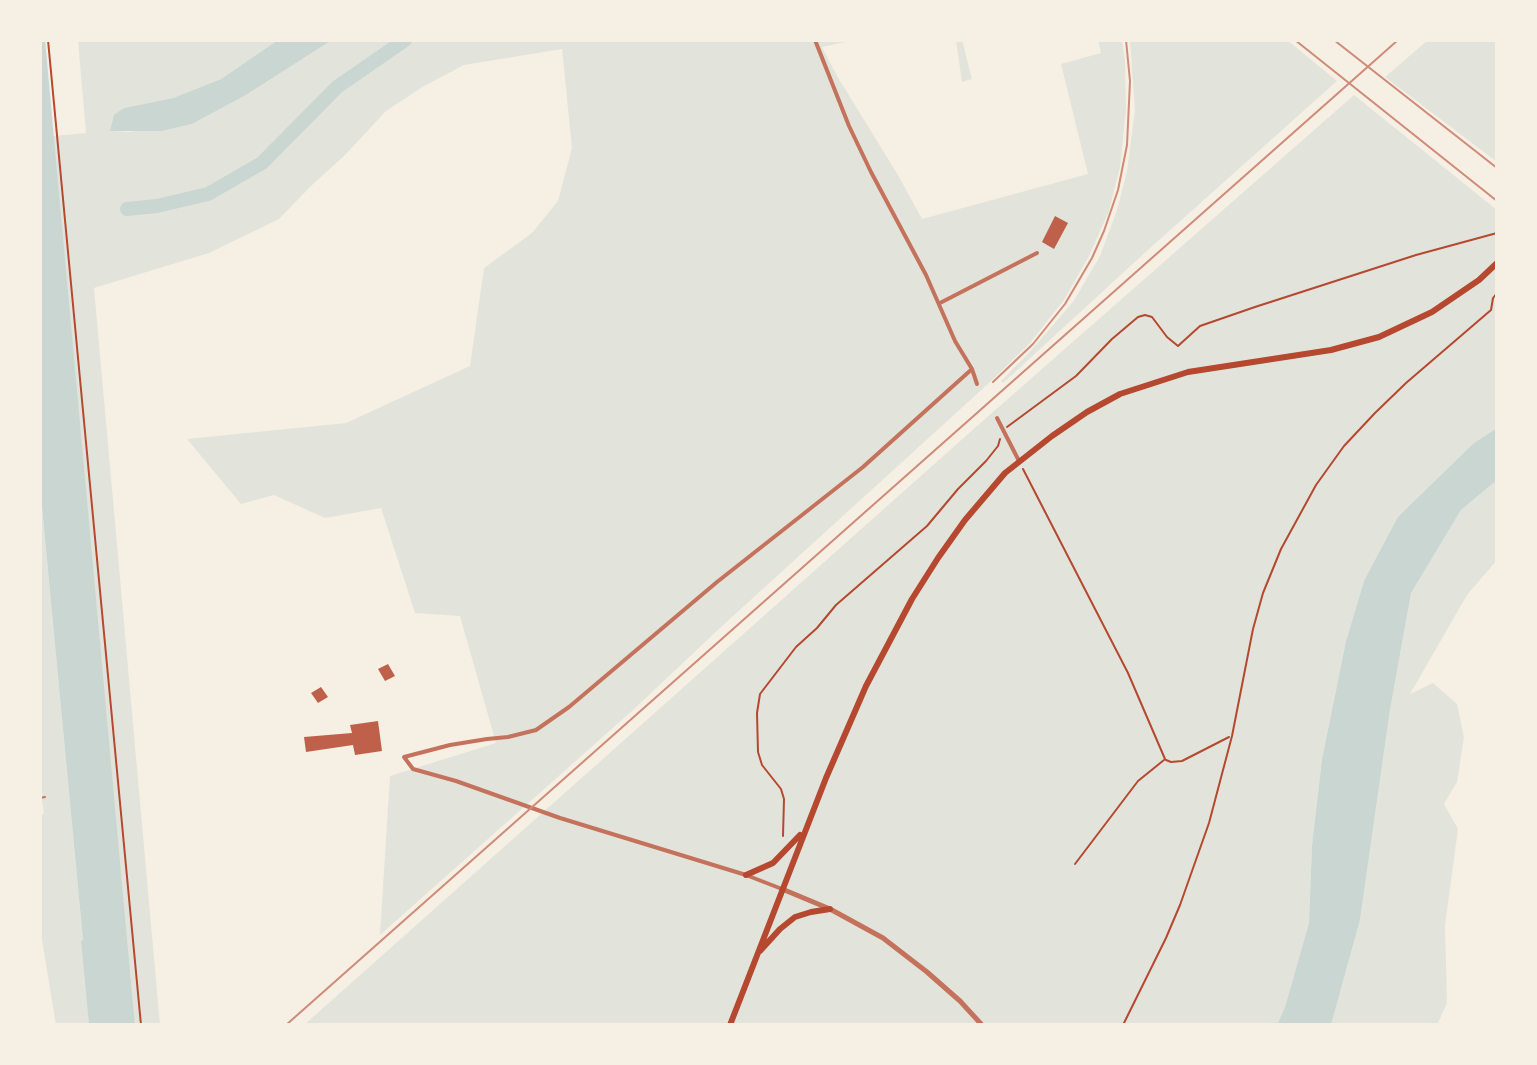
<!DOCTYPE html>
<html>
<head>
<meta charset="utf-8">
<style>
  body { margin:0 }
  #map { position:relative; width:1537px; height:1065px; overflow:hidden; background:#f6efe4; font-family:Spectral,serif }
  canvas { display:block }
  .frame { position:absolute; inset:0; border:42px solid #f6efe4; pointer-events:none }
</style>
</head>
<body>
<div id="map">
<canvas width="1537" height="1065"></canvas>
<div class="frame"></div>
</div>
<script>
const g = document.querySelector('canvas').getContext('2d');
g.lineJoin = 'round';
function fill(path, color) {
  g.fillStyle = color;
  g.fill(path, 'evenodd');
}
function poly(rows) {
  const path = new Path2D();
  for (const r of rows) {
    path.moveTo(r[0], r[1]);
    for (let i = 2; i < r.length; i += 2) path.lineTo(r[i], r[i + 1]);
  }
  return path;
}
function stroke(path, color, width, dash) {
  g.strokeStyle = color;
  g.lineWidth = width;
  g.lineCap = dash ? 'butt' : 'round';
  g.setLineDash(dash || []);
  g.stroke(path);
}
const green = poly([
  [78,40,278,40,221,79,173,98,124,108,111,131,128,132,192,124,246,95,332,40,855,40,822,47,837,76,898,175,922,219,1088,174,1061,64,1101,53,1098,40,1122,40,1125,60,1126,110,1120,167,1109,211,1089,256,1064,300,1030,343,989,383,721,627,633,710,380,935,390,776,496,743,460,616,415,613,381,508,325,518,274,495,241,504,187,439,346,423,470,366,484,268,532,233,558,201,572,148,562,49,464,65,424,86,386,111,345,155,311,186,279,219,209,253,94,288,160,1025,135,1025,53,136,86,133],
  [956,40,962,40,972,79,962,82],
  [1130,40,1287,40,1337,81,1149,249,1003,383,1001,381,1026,356,1073,302,1100,256,1117,210,1127,171,1135,110],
  [1428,40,1497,40,1497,162,1385,77],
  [1354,95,1497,210,1497,428,1474,443,1364,581,1346,641,1322,759,1312,845,1309,923,1285,1007,1277,1025,304,1025,977,426],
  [1497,480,1497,560,1467,595,1410,694,1433,683,1457,704,1464,737,1457,782,1444,804,1458,829,1445,925,1447,1003,1437,1025,1331,1025,1360,920,1390,710,1411,593,1461,510],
  [40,486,83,940,81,941,89,1025,56,1025,40,928,40,814,44,814,40,788]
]);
const water = poly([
  [40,40,45,40,135,1025,89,1025,81,941,83,940,40,486],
  [278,40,332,40,246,95,192,124,161,131,110,131,114,115,124,108,173,98,221,79],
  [1497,428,1497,480,1461,510,1411,593,1390,710,1360,920,1331,1025,1277,1025,1285,1007,1309,923,1312,845,1322,759,1346,641,1364,581,1398,517,1474,443]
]);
const river = poly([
  [127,209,157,206,208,194,262,163,337,87,405,40]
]);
const building = poly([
  [1055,216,1068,223,1054,249,1042,242],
  [388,664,395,676,385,681,378,669],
  [321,687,328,697,318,703,311,693],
  [378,721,382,751,355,755,353,745,306,752,304,737,352,733,350,725]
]);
const path = poly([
  [48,40,141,1025],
  [1007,427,1076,376,1112,339,1138,317,1145,315,1152,317,1167,337,1178,346,1200,326,1255,307,1416,255,1497,233],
  [1023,469,1128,673,1165,759],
  [1166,760,1171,762,1182,761,1229,737],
  [783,836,784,799,781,789,762,765,758,752,757,713,760,694,796,647,817,628,836,605,927,526,958,489,986,461,998,446,1000,439],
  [1075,864,1138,781,1164,760],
  [1123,1025,1166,938,1180,905,1209,823,1232,736,1253,629,1263,593,1281,549,1316,485,1344,446,1375,413,1406,383,1491,310,1493,298,1497,293]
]);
const service = poly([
  [40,798,45,797]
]);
const minor = poly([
  [815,40,849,126,871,172,926,275,955,341,972,369,977,384],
  [940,303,1037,253],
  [997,418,1019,461],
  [782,889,746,875,560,818,456,781,413,769,404,757,450,745,487,739,508,737,536,730,569,707,717,582,863,467,972,369]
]);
const tertiary = poly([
  [782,889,830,909,883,938,927,972,960,1001,982,1025]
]);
const secondary = poly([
  [746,875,773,863,800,835],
  [760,951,780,929,795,917,811,912,830,909],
  [730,1025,826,778,866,686,912,599,938,558,965,520,1005,473,1052,436,1087,412,1120,394,1188,372,1331,350,1379,337,1432,312,1479,280,1497,263]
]);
const rail = poly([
  [1295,40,1497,201],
  [1334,40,1497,168],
  [993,382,1033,344,1065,304,1092,258,1104,231,1118,190,1127,145,1130,81,1126,40],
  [286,1025,1398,40]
]);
fill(green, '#e2e4dc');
fill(water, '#c9d6d2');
stroke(river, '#c9d6d2', 14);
fill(building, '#bf614a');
stroke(path, '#b5482f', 2);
stroke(service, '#c5725c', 2);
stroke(minor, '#c5725c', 4);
stroke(tertiary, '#c5725c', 5);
stroke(secondary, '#b5482f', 6);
stroke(rail, '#cf8b77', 2);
</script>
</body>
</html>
